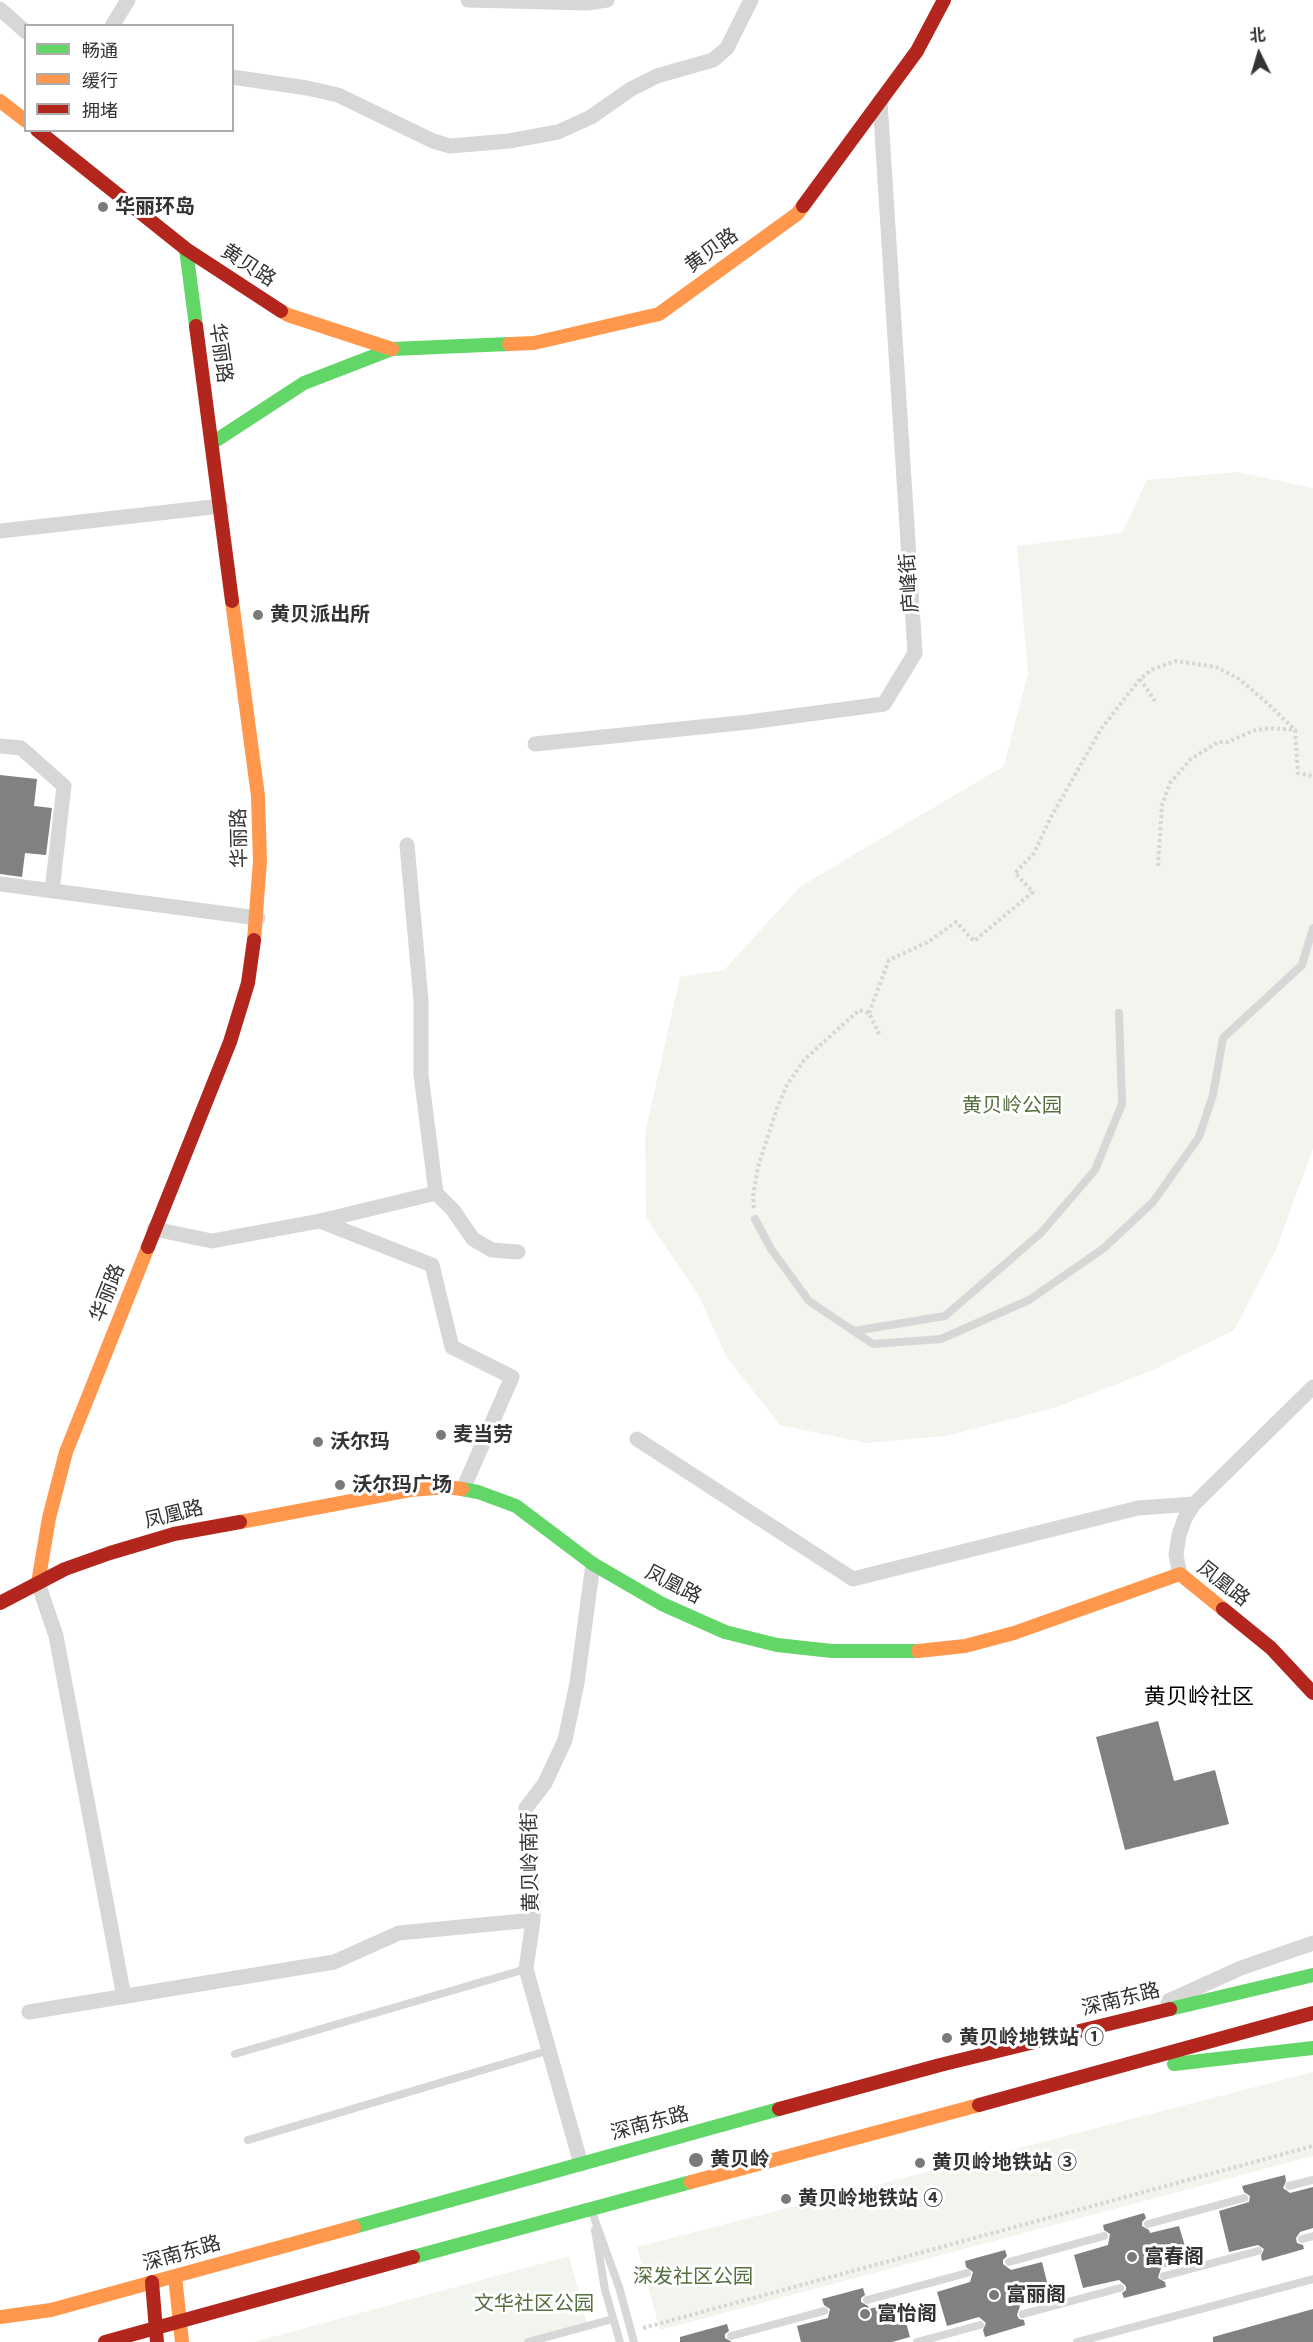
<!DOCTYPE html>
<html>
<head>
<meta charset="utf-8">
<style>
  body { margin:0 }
  #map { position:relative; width:1313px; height:2342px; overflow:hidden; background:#fff; font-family:Arial,"Noto Sans SC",sans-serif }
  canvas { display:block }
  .legend { position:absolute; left:24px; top:24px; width:210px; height:108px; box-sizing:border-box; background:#fff; border:2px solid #adadad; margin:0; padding:8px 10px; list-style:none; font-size:18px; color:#333 }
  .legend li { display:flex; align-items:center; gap:12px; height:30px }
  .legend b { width:30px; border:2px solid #adadad }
  .north { position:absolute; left:1229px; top:24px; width:60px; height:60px; -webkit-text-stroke:4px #fff; paint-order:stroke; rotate:355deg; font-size:16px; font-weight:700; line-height:24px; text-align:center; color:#333 }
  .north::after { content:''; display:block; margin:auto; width:21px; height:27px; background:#333; clip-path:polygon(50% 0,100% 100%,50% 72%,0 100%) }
</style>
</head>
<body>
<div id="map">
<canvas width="1313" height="2342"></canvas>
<ul class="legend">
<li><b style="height:8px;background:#63d668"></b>畅通</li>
<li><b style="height:8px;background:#ff974d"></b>缓行</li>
<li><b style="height:8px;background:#b3261e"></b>拥堵</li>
</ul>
<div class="north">北</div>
</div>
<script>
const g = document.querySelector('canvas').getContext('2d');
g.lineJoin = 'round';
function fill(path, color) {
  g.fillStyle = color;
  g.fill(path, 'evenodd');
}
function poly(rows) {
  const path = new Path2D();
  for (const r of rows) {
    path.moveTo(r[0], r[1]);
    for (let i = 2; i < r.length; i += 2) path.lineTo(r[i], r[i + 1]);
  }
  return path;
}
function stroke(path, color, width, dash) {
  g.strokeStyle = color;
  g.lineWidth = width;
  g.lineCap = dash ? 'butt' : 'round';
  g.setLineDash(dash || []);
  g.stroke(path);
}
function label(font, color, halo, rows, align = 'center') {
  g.font = font + ' Arial,"Noto Sans SC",sans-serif';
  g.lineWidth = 6;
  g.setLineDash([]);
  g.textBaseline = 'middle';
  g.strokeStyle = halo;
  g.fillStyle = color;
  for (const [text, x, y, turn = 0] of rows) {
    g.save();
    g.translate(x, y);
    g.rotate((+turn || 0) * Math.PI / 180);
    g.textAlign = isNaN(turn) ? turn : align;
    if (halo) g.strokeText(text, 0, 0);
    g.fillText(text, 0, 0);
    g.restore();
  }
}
const green = poly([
  [1237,472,1313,488,1313,1148,1276,1250,1234,1330,1153,1370,1057,1407,946,1436,866,1443,780,1425,726,1356,698,1294,646,1218,645,1134,680,977,724,970,801,886,1004,766,1028,673,1017,546,1122,533,1147,480],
  [1313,2072,1313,2156,660,2330,637,2247],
  [569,2256,588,2327,533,2342,254,2342]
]);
const building = poly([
  [0,775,37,779,34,806,52,808,46,855,25,853,22,877,0,874],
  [1158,1721,1174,1781,1215,1770,1229,1824,1125,1850,1096,1737],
  [1285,2175,1286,2181,1283,2188,1290,2193,1313,2187,1313,2228,1300,2232,1296,2238,1297,2243,1303,2245,1304,2249,1262,2261,1261,2256,1264,2249,1258,2245,1229,2252,1219,2211,1249,2202,1250,2196,1244,2192,1242,2186],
  [1144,2213,1146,2218,1142,2222,1142,2226,1149,2230,1150,2233,1179,2226,1189,2260,1161,2268,1158,2278,1165,2282,1166,2287,1124,2298,1122,2293,1126,2290,1126,2286,1119,2280,1083,2288,1074,2255,1108,2245,1110,2234,1104,2230,1103,2225],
  [1005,2250,1007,2256,1003,2260,1003,2264,1011,2270,1042,2262,1051,2298,1020,2306,1017,2315,1019,2319,1024,2320,1025,2325,985,2337,983,2330,986,2323,979,2317,947,2326,937,2292,970,2282,973,2272,966,2267,965,2261],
  [863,2288,865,2295,861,2298,861,2302,868,2306,869,2309,900,2301,910,2337,892,2342,801,2342,797,2326,828,2318,830,2309,824,2305,822,2299],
  [1313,2309,1313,2342,1213,2342,1213,2337],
  [727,2324,729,2331,725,2334,725,2338,732,2342,680,2342,680,2337]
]);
const path = poly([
  [1140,679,1155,701],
  [1158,866,1162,805,1170,783,1191,759,1218,742,1228,742,1252,731,1269,728,1295,730,1298,773,1313,776],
  [869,1013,889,960,928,942,956,922,974,941,1033,892,1015,873,1034,853,1051,817,1101,729,1140,679,1151,670,1176,661,1216,667,1239,679,1264,700,1295,730],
  [754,1208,753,1196,758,1167,777,1108,787,1085,804,1060,859,1010,869,1013,880,1036],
  [643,2328,1313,2146]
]);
const lane = poly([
  [755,1219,771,1249,809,1301,873,1344,941,1339,1029,1300,1104,1248,1153,1202,1199,1137,1213,1095,1223,1038,1302,965,1313,928],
  [854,1331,945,1316,1041,1233,1095,1170,1122,1104,1119,1013],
  [235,2054,526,1969],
  [248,2140,550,2050],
  [1289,2186,1313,2180],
  [592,2212,619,2287,634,2342],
  [1148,2224,1244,2198],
  [595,2230,605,2290,620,2342],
  [1302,2239,1313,2236],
  [1009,2262,1104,2236],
  [1164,2276,1258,2251],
  [867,2300,967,2273],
  [1023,2314,1120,2288],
  [731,2336,824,2311],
  [528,2342,613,2319],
  [917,2342,980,2325],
  [1077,2342,1313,2279]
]);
const street = poly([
  [468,0,587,3,607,0],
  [0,9,26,32],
  [112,26,128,0],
  [232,77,307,88,338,95,433,141,450,146,509,141,558,132,591,117,631,89,657,76,713,60,727,48,751,0],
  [0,531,221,506],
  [535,744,749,722,884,704,915,653,880,101],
  [0,746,21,748,64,786,52,891],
  [407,845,421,1000,421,1075,436,1193,453,1210,473,1239,492,1250,518,1252],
  [0,884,258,918],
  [320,1221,432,1265,452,1347,512,1377,463,1489],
  [154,1229,212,1241,320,1221,436,1193],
  [637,1439,853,1579,1138,1508,1194,1504],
  [1180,1574,1176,1555,1179,1535,1185,1518,1194,1504,1313,1387],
  [38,1583,56,1636,124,1997],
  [1168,2001,1241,1968,1313,1943],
  [29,2012,334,1962,399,1933,533,1920],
  [581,2164,526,1969,533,1920,533,1903,526,1808,545,1783,565,1740,577,1683,593,1564]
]);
const fast = poly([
  [186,249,196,326],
  [212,443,304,383,392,349,509,344],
  [462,1489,478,1492,516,1506,593,1564,662,1604,725,1632,777,1645,832,1651,918,1651],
  [1170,2009,1313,1975],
  [1174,2064,1313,2048],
  [354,2227,779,2109],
  [413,2257,691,2182]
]);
const slow = poly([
  [0,101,26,121],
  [281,311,288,315,392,349],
  [509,344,534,343,659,314,797,214,803,206],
  [232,601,258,796,260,861,254,940],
  [240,1522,410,1490,447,1487,462,1489],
  [38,1583,49,1518,66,1452,148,1247],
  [918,1651,965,1646,1014,1633,1180,1574,1223,1609],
  [691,2182,979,2105],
  [175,2276,182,2342],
  [0,2317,51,2310,354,2227]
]);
const jam = poly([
  [37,130,186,249,281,311],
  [803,206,917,51,944,0],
  [196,326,232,601],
  [148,1247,230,1042,248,983,254,940],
  [0,1603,65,1569,110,1553,174,1534,240,1522],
  [1223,1609,1271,1648,1313,1693],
  [979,2105,1313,2013],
  [779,2109,940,2065,1170,2009],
  [152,2282,157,2342],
  [105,2342,413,2257]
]);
const markers = [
  [103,207,6,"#7a7a7a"],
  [258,615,6,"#7a7a7a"],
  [441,1435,6,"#7a7a7a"],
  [318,1442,6,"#7a7a7a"],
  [340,1485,6,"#7a7a7a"],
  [947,2038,6,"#7a7a7a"],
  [696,2160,8,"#7a7a7a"],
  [920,2163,6,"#7a7a7a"],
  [786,2199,6,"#7a7a7a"],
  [1132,2257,6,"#7a7a7a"],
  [994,2295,6,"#7a7a7a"],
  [865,2314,6,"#7a7a7a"]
];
const poiNames = [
  ["华丽环岛",115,207],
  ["黄贝派出所",270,615],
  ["麦当劳",453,1435],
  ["沃尔玛",330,1442],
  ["沃尔玛广场",352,1485],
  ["黄贝岭地铁站 ①",959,2038],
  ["黄贝岭",710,2160],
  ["黄贝岭地铁站 ③",932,2163],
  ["黄贝岭地铁站 ④",798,2199],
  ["富春阁",1144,2257],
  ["富丽阁",1006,2295],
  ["富怡阁",877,2314]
];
const streetNames = [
  ["黄贝路",712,251,-36],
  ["黄贝路",248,266,33],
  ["华丽路",220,353,82],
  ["庐峰街",910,583,-94],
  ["华丽路",240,838,-91],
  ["华丽路",108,1293,-68],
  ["凤凰路",174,1515,-14],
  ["凤凰路",1223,1584,38],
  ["凤凰路",673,1585,27],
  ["黄贝岭南街",531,1862,-91],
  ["深南东路",1121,2000,-14],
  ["深南东路",650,2124,-15],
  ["深南东路",182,2254,-16]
];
const parkNames = [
  ["黄贝岭公园",1012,1106],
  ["深发社区公园",693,2277],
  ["文华社区公园",534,2304]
];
const quarterNames = [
  ["黄贝岭社区",1199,1698]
];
fill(green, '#f1f5ed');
fill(building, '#818181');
stroke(path, '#d6d6d6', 4, [3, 3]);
stroke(lane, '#d7d7d7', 8);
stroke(street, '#d7d7d7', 15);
stroke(fast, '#63d668', 14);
stroke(slow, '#ff974d', 14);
stroke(jam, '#b3261e', 14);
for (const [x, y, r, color] of markers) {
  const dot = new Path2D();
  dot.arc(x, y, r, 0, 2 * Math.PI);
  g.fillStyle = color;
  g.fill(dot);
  stroke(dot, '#fff', 2);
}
label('bold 20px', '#333', '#fff', poiNames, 'left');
label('20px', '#333', '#fff', streetNames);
label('20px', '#56703f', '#fff', parkNames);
label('22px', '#000', '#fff', quarterNames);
</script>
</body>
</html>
